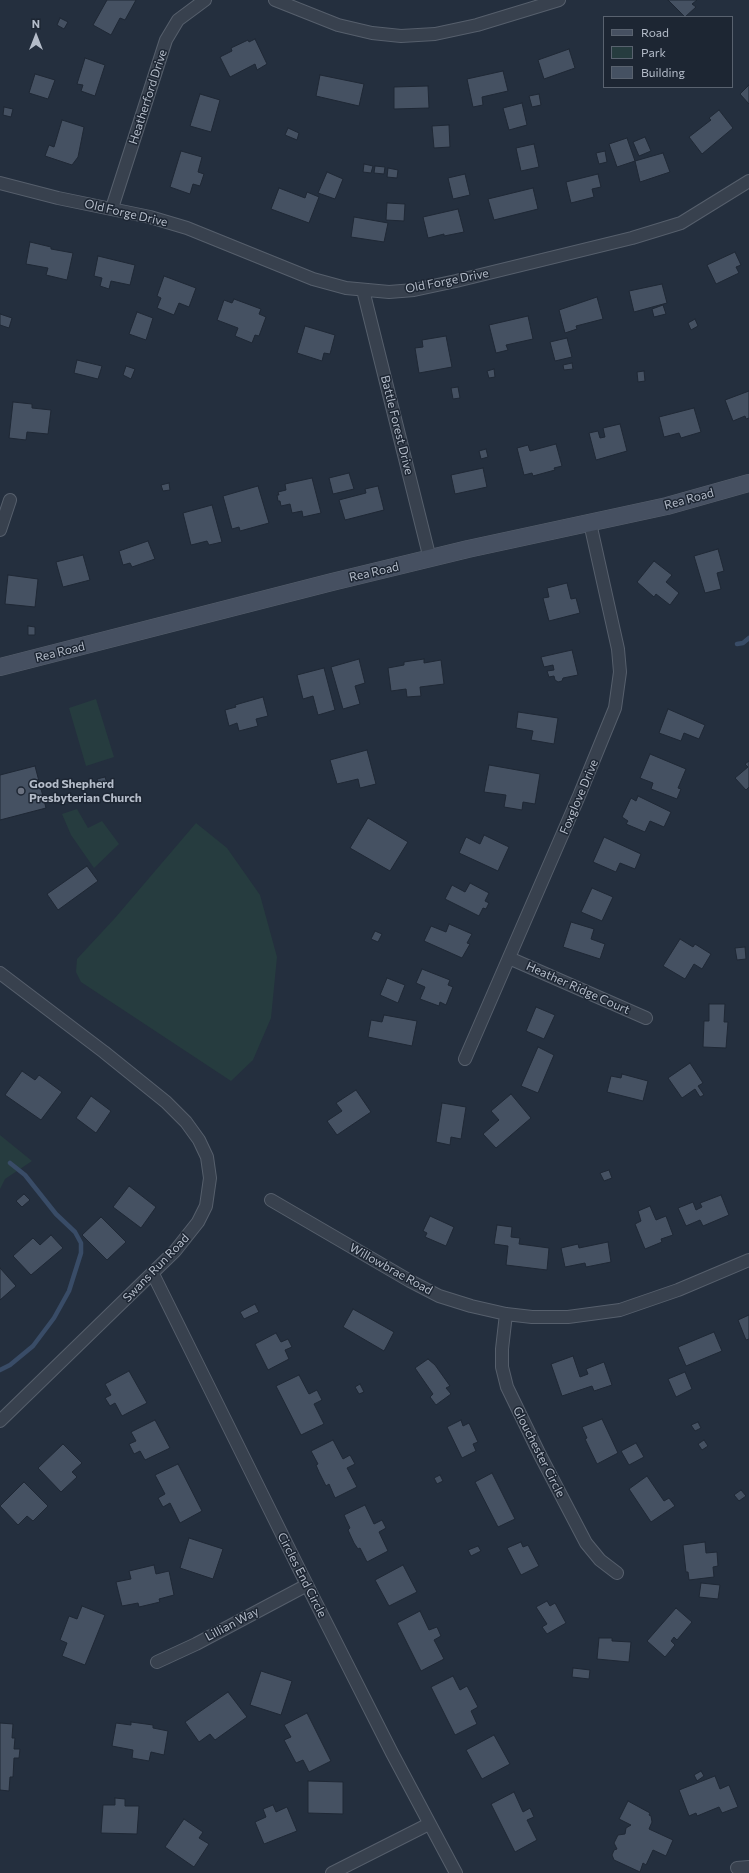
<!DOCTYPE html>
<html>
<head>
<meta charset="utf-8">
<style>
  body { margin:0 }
  #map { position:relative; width:749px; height:1873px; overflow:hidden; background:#242f3e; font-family:Commissioner,sans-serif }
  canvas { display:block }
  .legend { position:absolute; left:603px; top:16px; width:130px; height:72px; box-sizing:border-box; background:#1d2633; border:1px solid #59626f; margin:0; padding:5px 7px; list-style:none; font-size:12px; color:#b4bcc9 }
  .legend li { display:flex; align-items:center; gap:8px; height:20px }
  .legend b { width:20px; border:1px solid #59626f }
  .north { position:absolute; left:16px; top:16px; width:40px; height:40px; -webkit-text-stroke:3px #1d2633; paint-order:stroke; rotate:0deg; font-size:11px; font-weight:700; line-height:16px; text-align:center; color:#b4bcc9 }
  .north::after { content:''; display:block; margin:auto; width:14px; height:18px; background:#b4bcc9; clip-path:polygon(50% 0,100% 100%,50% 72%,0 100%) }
</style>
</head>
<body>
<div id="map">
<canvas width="749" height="1873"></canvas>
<ul class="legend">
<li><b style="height:5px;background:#465061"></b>Road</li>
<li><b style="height:11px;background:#263c3f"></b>Park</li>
<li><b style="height:11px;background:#455162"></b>Building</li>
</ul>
<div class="north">N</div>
</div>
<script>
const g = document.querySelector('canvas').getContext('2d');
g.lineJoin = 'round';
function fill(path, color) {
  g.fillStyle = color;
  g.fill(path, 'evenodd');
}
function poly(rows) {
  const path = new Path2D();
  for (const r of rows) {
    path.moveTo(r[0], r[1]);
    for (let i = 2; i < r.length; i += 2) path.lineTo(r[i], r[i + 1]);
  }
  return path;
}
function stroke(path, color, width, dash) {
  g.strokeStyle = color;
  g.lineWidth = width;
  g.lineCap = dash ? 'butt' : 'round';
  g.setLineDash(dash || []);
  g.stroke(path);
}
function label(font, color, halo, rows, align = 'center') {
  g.font = font + ' Commissioner,sans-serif';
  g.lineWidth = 3;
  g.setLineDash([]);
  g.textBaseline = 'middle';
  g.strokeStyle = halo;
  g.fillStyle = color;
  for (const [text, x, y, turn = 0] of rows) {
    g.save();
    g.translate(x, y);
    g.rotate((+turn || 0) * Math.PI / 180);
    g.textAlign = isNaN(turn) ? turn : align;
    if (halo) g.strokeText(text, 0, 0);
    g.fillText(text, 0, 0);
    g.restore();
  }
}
const green = poly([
  [96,699,114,757,86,766,69,708],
  [77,809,88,828,102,821,119,844,94,868,71,835,62,814],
  [196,823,227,848,260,895,277,957,271,1018,253,1060,231,1081,81,982,76,972,77,959,115,918],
  [0,1135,32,1161,5,1179,0,1189]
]);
const stream = poly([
  [737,644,743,643,749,638],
  [0,1370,10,1365,33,1346,54,1318,69,1291,81,1253,81,1243,75,1232,56,1214,25,1175,10,1163]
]);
const building = poly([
  [107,0,136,0,125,20,120,18,111,35,93,25,107,0],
  [668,0,697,0,692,4,696,7,685,17,668,0],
  [60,18,68,22,64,29,57,25,60,18],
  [255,39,267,64,257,70,255,64,230,77,220,57,232,51,231,48,248,40,249,42,255,39],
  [569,49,575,68,544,79,538,60,569,49],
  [85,58,105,65,95,96,81,91,83,85,77,84,85,58],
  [503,71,508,91,482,97,483,105,473,107,467,79,503,71],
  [35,74,55,80,48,99,29,93,35,74],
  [320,75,364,84,359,106,316,96,320,75],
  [749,85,749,104,740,94,749,85],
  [428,86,429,108,394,109,394,87,428,86],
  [200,94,220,100,211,132,190,126,200,94],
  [539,94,541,105,532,107,529,96,539,94],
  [522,103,527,125,509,130,503,108,522,103],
  [4,107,13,109,11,117,3,115,4,107],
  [719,110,733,128,702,154,689,137,711,120,709,118,719,110],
  [62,120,84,127,78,157,72,165,45,156,49,145,54,147,62,120],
  [449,125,450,147,434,148,432,126,449,125],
  [288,128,299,133,297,140,285,135,288,128],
  [645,137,651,151,639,156,633,142,645,137],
  [627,138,635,161,617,167,609,144,627,138],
  [534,144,539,167,521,171,516,148,534,144],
  [181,151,202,157,198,172,204,174,200,186,193,184,190,194,170,187,181,151],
  [605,151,607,162,599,164,596,153,605,151],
  [663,153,670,172,640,182,635,161,663,153],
  [364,164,373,166,371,173,363,172,364,164],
  [375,166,385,167,384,174,374,173,375,166],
  [388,168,398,170,397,178,387,177,388,168],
  [327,172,343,179,335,199,318,193,327,172],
  [465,174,470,195,453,199,448,178,465,174],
  [598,174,601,187,592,189,594,197,571,203,566,182,598,174],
  [279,188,305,198,307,192,319,197,309,223,271,209,279,188],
  [533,188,538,209,494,220,488,199,533,188],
  [387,203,405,204,404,221,386,220,387,203],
  [458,209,464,232,444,236,444,234,428,238,423,217,458,209],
  [354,217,388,223,384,242,351,237,354,217],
  [30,242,51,247,51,249,73,253,67,280,46,275,48,268,26,264,30,242],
  [735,252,741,265,736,267,739,273,716,284,707,265,735,252],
  [98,256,135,265,130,285,111,281,109,289,100,286,102,278,94,276,98,256],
  [164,276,196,288,189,307,179,303,174,315,157,308,161,298,157,296,164,276],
  [662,284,667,303,634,312,629,291,662,284],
  [597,297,603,319,576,326,577,329,565,333,559,310,597,297],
  [234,299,261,309,259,314,266,317,259,336,255,335,252,343,235,336,238,328,217,320,224,300,232,303,234,299],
  [663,305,666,314,654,317,652,309,663,305],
  [137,312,153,318,146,340,129,334,137,312],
  [0,314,12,318,9,328,0,325,0,314],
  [528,316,533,339,506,345,508,350,496,353,489,325,528,316],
  [695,319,698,326,691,330,688,323,695,319],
  [305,326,335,335,330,354,324,353,322,361,297,353,305,326],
  [446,336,452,367,419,373,415,348,423,347,422,340,446,336],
  [567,338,572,357,555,361,550,342,567,338],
  [77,360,102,366,98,379,74,373,77,360],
  [572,363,573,369,564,370,563,365,572,363],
  [126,366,135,369,131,379,123,375,126,366],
  [494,369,495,377,489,378,487,371,494,369],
  [644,371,645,381,638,382,637,372,644,371],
  [458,387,460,398,453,399,451,388,458,387],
  [749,391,749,418,746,419,745,416,733,421,725,400,749,391],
  [13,402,32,404,32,408,51,410,48,434,27,432,26,440,9,438,13,402],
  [694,408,701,432,681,438,679,433,664,437,659,417,694,408],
  [620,424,627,451,596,460,589,433,598,431,600,438,605,437,603,428,620,424],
  [556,444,562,466,554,468,555,470,533,476,532,473,524,475,517,448,528,445,530,451,556,444],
  [486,449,488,457,481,459,479,451,486,449],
  [483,468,487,487,455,494,451,475,483,468],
  [349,473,354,489,333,494,329,478,349,473],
  [312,478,321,513,303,517,302,511,292,513,290,504,281,506,280,501,278,501,277,495,279,495,278,492,286,490,285,484,312,478],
  [169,483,170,490,163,491,161,485,169,483],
  [258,486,269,523,240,531,239,527,232,529,223,496,258,486],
  [378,486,384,510,345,520,339,500,366,493,365,489,378,486],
  [212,505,222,542,209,545,207,541,191,545,183,513,212,505],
  [148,541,155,559,132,567,130,563,123,565,119,551,148,541],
  [718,549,724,571,717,573,721,589,705,593,694,556,718,549],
  [83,555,90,580,63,587,56,562,83,555],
  [654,561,672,575,666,582,679,593,670,605,656,594,654,597,637,582,654,561],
  [8,575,38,579,35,607,5,604,8,575],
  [567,583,571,599,576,598,580,613,549,621,543,598,549,597,547,588,567,583],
  [28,626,35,627,35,635,28,635,28,626],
  [572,650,578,675,563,678,562,681,558,682,555,680,554,676,549,677,547,671,554,670,553,665,544,667,541,657,572,650],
  [359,659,365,683,355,686,360,704,343,709,331,667,359,659],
  [424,659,424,663,441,660,444,684,420,687,421,696,407,697,406,689,391,691,388,668,404,665,404,662,424,659],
  [324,668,335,710,318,715,313,696,303,699,297,675,324,668],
  [263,697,268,716,256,719,258,726,239,731,237,723,229,726,225,710,236,707,235,705,263,697],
  [668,709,705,725,699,739,684,733,681,741,659,733,668,709],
  [518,712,558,718,554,744,531,740,533,731,516,728,518,712],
  [367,750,376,784,360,788,358,779,337,784,330,760,367,750],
  [650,754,686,769,678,788,681,789,677,799,651,789,653,783,640,778,650,754],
  [749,761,749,787,746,790,735,778,748,767,745,764,749,761],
  [489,765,540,774,535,804,523,802,522,810,504,807,506,795,484,792,489,765],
  [35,766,46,808,0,820,0,775,35,766],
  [105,777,107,783,99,785,97,779,105,777],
  [638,796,671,812,664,827,650,821,645,832,626,824,628,821,622,817,631,798,636,801,638,796],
  [368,818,408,842,390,871,350,848,368,818],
  [484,835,509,847,498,871,459,853,466,837,480,844,484,835],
  [604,837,641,854,635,869,620,863,616,872,593,862,604,837],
  [87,866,98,881,58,910,47,894,87,866],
  [470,883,489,893,485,901,489,903,486,909,483,908,479,916,445,899,452,885,465,892,470,883],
  [592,888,613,897,602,921,581,912,592,888],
  [571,922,594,929,591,939,605,944,600,959,563,947,571,922],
  [449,924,472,934,467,943,470,944,462,958,424,941,431,926,446,932,449,924],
  [375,931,382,934,378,942,371,939,375,931],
  [680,939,693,947,695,944,711,954,702,969,694,964,685,979,663,966,680,939],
  [745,947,746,959,737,960,735,948,745,947],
  [422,969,450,980,448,985,453,987,446,1005,440,1002,439,1006,420,999,425,987,416,983,422,969],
  [387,978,405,985,398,1003,380,995,387,978],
  [709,1004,725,1004,724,1022,728,1022,726,1048,703,1047,704,1021,709,1021,709,1004],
  [536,1007,555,1015,544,1039,526,1031,536,1007],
  [384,1015,417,1021,412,1046,368,1037,371,1020,382,1022,384,1015],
  [538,1047,554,1055,538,1093,521,1086,538,1047],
  [690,1063,703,1083,698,1086,704,1095,700,1097,695,1089,682,1098,668,1078,690,1063],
  [22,1071,35,1080,39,1075,62,1092,41,1120,5,1095,22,1071],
  [622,1074,648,1081,643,1101,607,1092,611,1076,621,1078,622,1074],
  [356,1090,371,1112,337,1135,327,1121,342,1111,336,1103,356,1090],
  [511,1094,531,1118,496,1148,483,1134,499,1120,491,1111,511,1094],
  [91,1096,111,1111,96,1133,76,1118,91,1096],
  [442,1103,466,1107,461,1139,451,1137,450,1145,436,1142,442,1103],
  [609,1170,612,1178,604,1181,600,1173,609,1170],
  [129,1186,156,1207,141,1228,113,1207,129,1186],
  [24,1194,30,1200,22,1207,16,1201,24,1194],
  [721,1195,729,1215,703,1226,700,1220,686,1226,678,1208,693,1202,696,1210,702,1207,700,1203,721,1195],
  [650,1206,656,1220,666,1216,673,1235,661,1239,662,1242,645,1249,635,1224,641,1221,638,1211,650,1206],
  [430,1216,454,1227,446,1246,425,1237,427,1233,423,1231,430,1216],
  [101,1217,126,1242,107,1260,82,1235,101,1217],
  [497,1225,512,1227,511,1237,520,1238,519,1244,549,1248,547,1270,506,1265,508,1246,494,1244,497,1225],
  [51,1235,63,1248,31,1275,13,1256,33,1238,40,1245,51,1235],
  [608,1242,611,1262,586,1267,585,1263,565,1267,561,1248,578,1244,579,1248,608,1242],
  [0,1268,16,1286,0,1300,0,1268],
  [255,1304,259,1312,244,1319,240,1312,255,1304],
  [353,1309,394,1332,384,1351,343,1327,353,1309],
  [749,1315,749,1339,746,1340,738,1320,749,1315],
  [714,1332,722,1351,686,1366,678,1347,714,1332],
  [276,1333,281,1342,288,1339,292,1347,285,1350,289,1359,268,1370,255,1344,276,1333],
  [573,1356,580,1377,588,1374,586,1369,604,1362,612,1385,594,1391,592,1386,562,1396,551,1364,573,1356],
  [428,1359,435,1365,450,1386,446,1388,451,1394,436,1405,430,1397,433,1394,415,1368,428,1359],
  [129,1371,147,1403,122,1416,115,1403,110,1406,105,1398,111,1395,105,1384,129,1371],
  [685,1372,692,1389,676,1397,668,1379,685,1372],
  [299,1375,309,1394,317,1390,322,1400,314,1404,324,1424,301,1435,276,1386,299,1375],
  [360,1384,364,1392,359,1394,355,1387,360,1384],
  [602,1419,618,1453,597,1464,585,1439,587,1438,582,1427,602,1419],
  [155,1420,170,1448,145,1460,140,1451,134,1454,129,1444,136,1441,131,1432,155,1420],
  [461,1420,463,1426,469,1423,478,1442,473,1444,476,1451,462,1458,447,1427,461,1420],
  [698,1422,701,1428,695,1431,691,1425,698,1422],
  [333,1440,343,1459,350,1455,355,1464,347,1468,357,1487,335,1498,329,1484,326,1486,319,1472,316,1465,318,1464,311,1451,333,1440],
  [704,1440,708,1446,702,1450,698,1444,704,1440],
  [636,1443,644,1457,629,1465,621,1451,636,1443],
  [63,1444,82,1463,72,1472,77,1477,61,1492,38,1468,63,1444],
  [178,1464,202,1511,180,1523,170,1503,163,1507,158,1498,165,1494,155,1475,178,1464],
  [492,1473,515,1519,498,1527,475,1482,492,1473],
  [440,1475,443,1481,437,1484,434,1478,440,1475],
  [647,1476,664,1501,669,1498,675,1506,651,1522,629,1489,647,1476],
  [24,1482,48,1506,33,1521,27,1516,18,1525,0,1506,24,1482],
  [741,1490,746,1496,739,1501,734,1495,741,1490],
  [365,1505,374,1524,382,1520,386,1528,379,1532,388,1551,367,1562,360,1548,358,1549,354,1543,348,1530,350,1528,344,1515,365,1505],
  [189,1538,223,1549,213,1579,180,1568,189,1538],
  [521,1542,523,1547,528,1545,539,1566,521,1575,507,1548,521,1542],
  [705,1542,706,1553,717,1552,718,1566,713,1567,714,1577,689,1580,688,1572,686,1572,683,1545,705,1542],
  [478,1546,481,1551,471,1556,468,1550,478,1546],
  [154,1565,156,1574,169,1571,174,1595,159,1599,160,1602,139,1607,138,1603,122,1606,116,1582,131,1579,129,1571,154,1565],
  [403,1565,417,1592,389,1606,375,1580,403,1565],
  [701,1583,720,1585,718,1599,699,1597,701,1583],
  [547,1601,550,1606,555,1603,566,1623,547,1634,542,1627,547,1624,536,1607,547,1601],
  [82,1606,105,1615,85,1665,62,1656,67,1643,60,1640,69,1616,77,1619,82,1606],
  [676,1608,692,1622,677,1640,674,1637,671,1641,675,1645,665,1657,647,1641,676,1608],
  [420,1611,429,1630,437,1627,441,1636,434,1640,444,1659,421,1671,397,1623,420,1611],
  [599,1638,612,1638,612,1641,631,1642,629,1662,597,1659,599,1638],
  [573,1668,590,1670,589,1679,572,1677,573,1668],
  [261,1671,292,1681,281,1715,250,1705,261,1671],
  [453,1676,460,1690,467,1686,478,1707,471,1711,477,1724,455,1735,431,1687,453,1676],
  [228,1692,247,1717,215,1740,210,1734,199,1742,185,1722,228,1692],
  [307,1713,331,1761,309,1772,303,1760,296,1763,284,1740,291,1737,284,1725,307,1713],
  [131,1722,153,1725,153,1728,168,1731,164,1755,151,1752,149,1761,132,1758,133,1750,112,1746,116,1723,131,1725,131,1722],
  [0,1723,13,1724,12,1738,15,1738,14,1749,20,1749,19,1758,14,1758,13,1777,10,1777,9,1791,0,1790,0,1723],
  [494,1735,510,1764,482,1779,466,1750,494,1735],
  [701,1771,704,1776,697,1781,694,1775,701,1771],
  [715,1776,720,1789,729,1785,738,1807,722,1813,719,1807,697,1816,696,1813,689,1816,679,1790,715,1776],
  [308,1781,343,1782,343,1814,308,1813,308,1781],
  [514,1792,523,1812,530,1808,534,1817,527,1820,537,1840,515,1852,491,1804,514,1792],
  [115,1798,125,1799,125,1806,139,1806,137,1834,101,1833,103,1805,115,1805,115,1798],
  [628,1801,650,1813,649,1815,651,1816,652,1822,649,1829,673,1840,666,1856,653,1850,646,1865,643,1863,640,1872,614,1860,612,1855,614,1850,617,1849,614,1843,618,1835,625,1834,626,1828,631,1825,619,1819,628,1801],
  [273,1805,276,1812,287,1807,297,1831,264,1844,255,1822,266,1817,263,1809,273,1805],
  [184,1819,203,1832,199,1838,209,1844,194,1867,165,1847,184,1819]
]);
const minor = poly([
  [275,0,338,25,372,33,401,36,435,34,477,25,559,0],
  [0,183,58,198,150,217,187,228,313,279,346,288,389,292,414,290,456,281,632,238,681,223,749,181],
  [112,208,166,40,178,20,205,0],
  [363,290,430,559],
  [0,530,10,500],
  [509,958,646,1018],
  [0,973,104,1052,166,1102,186,1122,199,1140,207,1157,210,1178,206,1206,198,1222,175,1251,0,1421],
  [465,1059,579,796,615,708,620,672,618,649,590,523],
  [271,1200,410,1281,439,1296,471,1306,506,1314,532,1317,568,1317,620,1310,678,1290,749,1260],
  [153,1274,307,1585,392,1753,456,1873],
  [506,1314,502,1349,502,1367,507,1387,540,1455,586,1543,600,1560,617,1573],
  [157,1662,196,1644,307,1585],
  [737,1868,749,1867],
  [332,1873,429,1824]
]);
const secondary = poly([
  [0,667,332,582,468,549,667,506,749,483]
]);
const markers = [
  [21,791,4,"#6b7280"]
];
const streetNames = [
  ["Heatherford Drive",148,97,-72],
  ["Old Forge Drive",126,213,13],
  ["Old Forge Drive",447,281,-11],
  ["Battle Forest Drive",397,425,76],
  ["Rea Road",689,499,-15],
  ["Rea Road",374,572,-13],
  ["Rea Road",60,652,-14],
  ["Foxglove Drive",579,797,-67],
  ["Heather Ridge Court",578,988,24],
  ["Swans Run Road",156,1268,-46],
  ["Willowbrae Road",391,1269,29],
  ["Glouchester Circle",539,1452,63],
  ["Circles End Circle",302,1575,63],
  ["Lillian Way",232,1624,-28]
];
const poiNames = [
  ["Good Shepherd",29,784],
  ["Presbyterian Church",29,798]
];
fill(green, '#263c3f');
stroke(stream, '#394c67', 4.5);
fill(building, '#455162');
stroke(building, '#1f2835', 1);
stroke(minor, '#565f6c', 14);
stroke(secondary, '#565f6c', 18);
stroke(minor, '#38414e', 12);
stroke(secondary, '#465061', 17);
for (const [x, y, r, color] of markers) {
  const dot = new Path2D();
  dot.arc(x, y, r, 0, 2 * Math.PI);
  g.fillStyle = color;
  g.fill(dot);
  stroke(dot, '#1d2633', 1.5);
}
label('12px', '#b4bcc9', '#1d2633', streetNames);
label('bold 12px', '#b4bcc9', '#1d2633', poiNames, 'left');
</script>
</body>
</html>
